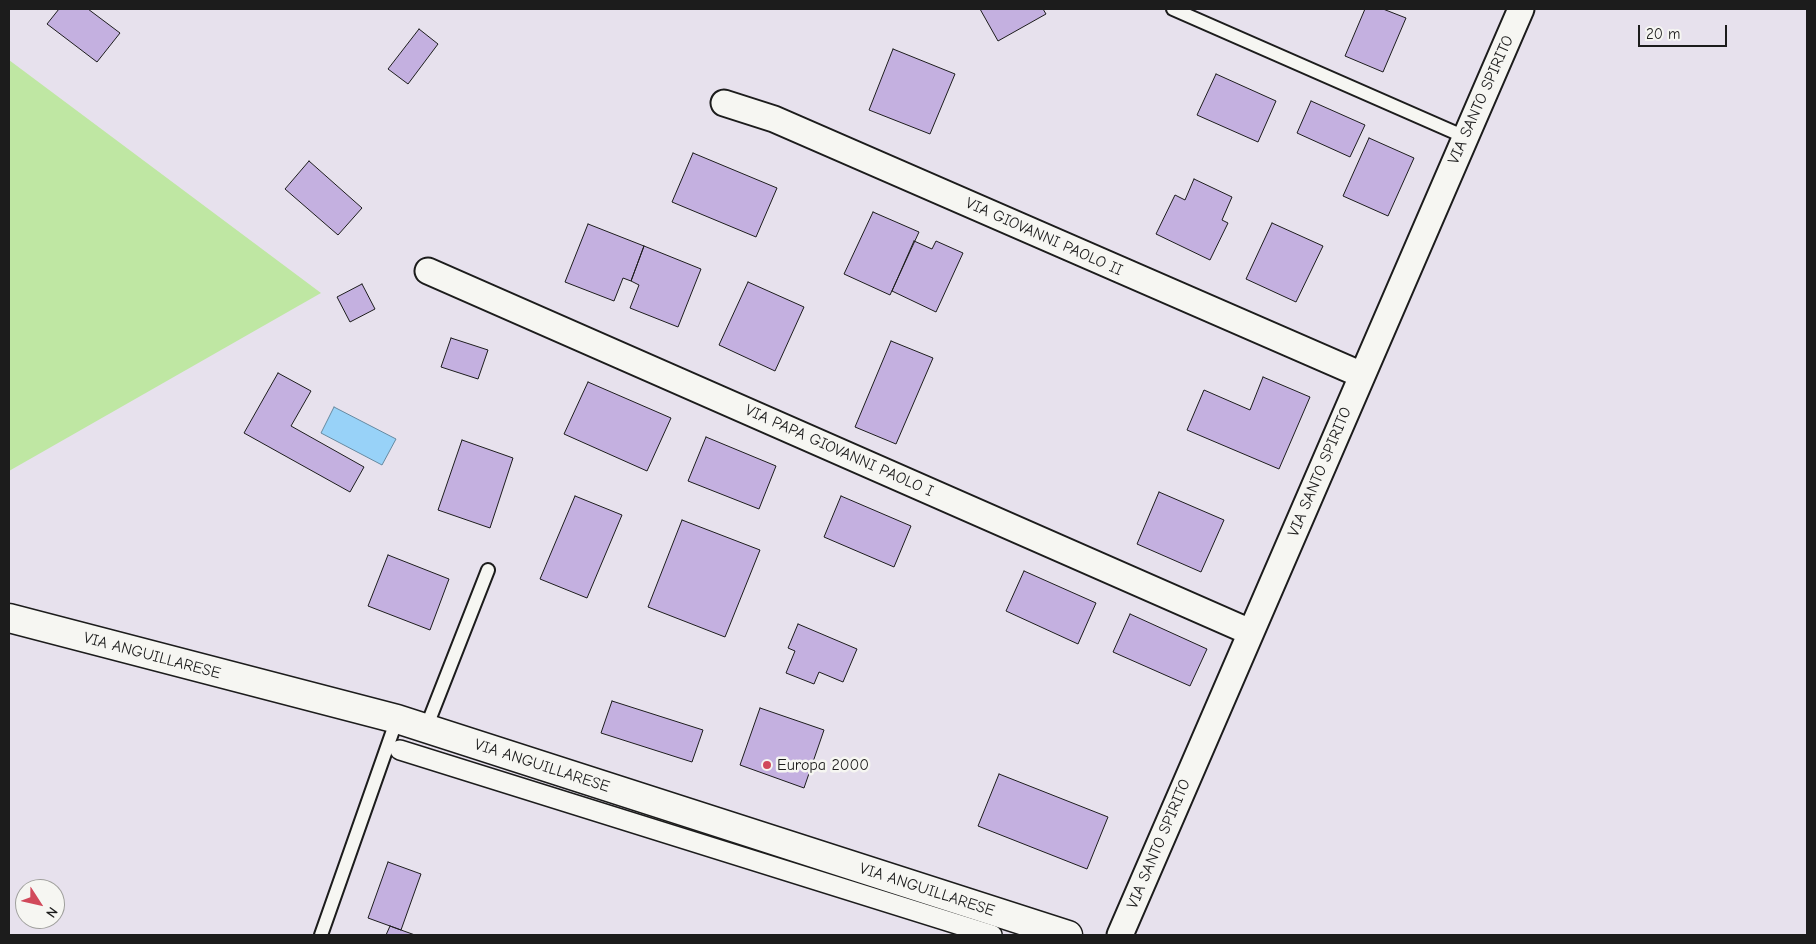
<!DOCTYPE html>
<html>
<head>
<meta charset="utf-8">
<style>
  body { margin:0 }
  #map { position:relative; width:1816px; height:944px; overflow:hidden; background:#e7e1ed; font-family:"Comic Neue",sans-serif }
  canvas { display:block }
  .frame { position:absolute; inset:0; border:10px solid #1c1c1c; pointer-events:none }
  .north { position:absolute; left:15px; top:879px; width:50px; height:50px; box-sizing:border-box; background:#f6f6f2; border:1px solid #9f9f9c; border-radius:50%; rotate:125deg; font-size:14px; font-weight:700; line-height:20px; text-align:center; color:#1c1c1c }
  .north::after { content:''; display:block; margin:auto; width:18px; height:22px; background:#d1495b; clip-path:polygon(50% 0,100% 100%,50% 72%,0 100%) }
  .scale { position:absolute; left:1638px; top:25px; width:89px; height:22px; box-sizing:border-box; border:2px solid #1c1c1c; border-top:0; padding-left:6px; font-size:15px; line-height:18px; white-space:nowrap; color:#1c1c1c; -webkit-text-stroke:4px #f6f6f2; paint-order:stroke }
</style>
</head>
<body>
<div id="map">
<canvas width="1816" height="944"></canvas>
<div class="frame"></div>
<div class="north">N</div>
<div class="scale">20 m</div>
</div>
<script>
const g = document.querySelector('canvas').getContext('2d');
g.lineJoin = 'round';
function fill(path, color) {
  g.fillStyle = color;
  g.fill(path, 'evenodd');
}
function poly(rows) {
  const path = new Path2D();
  for (const r of rows) {
    path.moveTo(r[0], r[1]);
    for (let i = 2; i < r.length; i += 2) path.lineTo(r[i], r[i + 1]);
  }
  return path;
}
function stroke(path, color, width, dash) {
  g.strokeStyle = color;
  g.lineWidth = width;
  g.lineCap = dash ? 'butt' : 'round';
  g.setLineDash(dash || []);
  g.stroke(path);
}
function label(font, color, halo, rows, align = 'center') {
  g.font = font + ' "Comic Neue",sans-serif';
  g.lineWidth = 5;
  g.setLineDash([]);
  g.textBaseline = 'middle';
  g.strokeStyle = halo;
  g.fillStyle = color;
  for (const [text, x, y, turn = 0] of rows) {
    g.save();
    g.translate(x, y);
    g.rotate((+turn || 0) * Math.PI / 180);
    g.textAlign = isNaN(turn) ? turn : align;
    if (halo) g.strokeText(text, 0, 0);
    g.fillText(text, 0, 0);
    g.restore();
  }
}
const green = poly([
  [9,60,321,293,9,471]
]);
const water = poly([
  [334,407,396,439,382,465,321,433,334,407]
]);
const building = poly([
  [59,9,88,9,120,33,97,62,47,24,59,9],
  [980,9,1043,9,1046,14,998,41,980,9],
  [1365,9,1383,9,1406,18,1383,72,1345,56,1365,9],
  [419,29,438,44,408,84,388,69,419,29],
  [893,49,955,74,930,134,869,110,893,49],
  [1216,74,1276,101,1258,142,1197,115,1216,74],
  [1311,101,1365,125,1350,157,1297,133,1311,101],
  [1369,138,1414,158,1388,216,1343,196,1369,138],
  [693,153,777,188,756,237,672,202,693,153],
  [309,161,362,208,338,235,285,189,309,161],
  [1194,179,1232,197,1222,220,1228,223,1210,260,1156,234,1175,195,1185,200,1194,179],
  [873,212,919,232,890,295,844,274,873,212],
  [1272,223,1323,246,1296,302,1246,279,1272,223],
  [588,224,644,246,631,281,623,278,614,301,565,282,588,224],
  [914,241,932,249,936,241,963,253,936,312,892,291,914,241],
  [644,246,701,269,678,327,630,308,639,285,631,281,644,246],
  [748,282,804,307,775,371,719,345,748,282],
  [362,284,375,309,350,322,337,297,362,284],
  [451,338,488,350,478,379,441,367,451,338],
  [891,341,933,358,896,444,855,427,891,341],
  [278,373,311,391,291,426,364,467,350,492,244,433,278,373],
  [1263,377,1310,397,1279,469,1187,430,1204,390,1250,410,1263,377],
  [588,382,671,418,647,471,564,434,588,382],
  [706,437,776,466,759,509,688,481,706,437],
  [462,440,513,458,490,528,438,510,462,440],
  [1159,492,1224,520,1201,572,1137,544,1159,492],
  [575,496,622,515,587,598,540,579,575,496],
  [841,496,911,526,894,567,824,537,841,496],
  [682,520,760,550,725,637,648,607,682,520],
  [388,555,449,579,430,630,368,606,388,555],
  [1024,571,1096,603,1078,644,1006,611,1024,571],
  [1130,614,1207,649,1190,686,1113,652,1130,614],
  [798,624,857,649,843,682,819,672,814,684,786,673,795,651,788,648,798,624],
  [612,701,703,730,692,762,601,733,612,701],
  [760,708,824,730,804,788,740,765,760,708],
  [999,774,1108,817,1087,869,978,826,999,774],
  [388,862,421,874,401,930,368,918,388,862],
  [390,926,401,930,415,935,386,935,390,926]
]);
const service = poly([
  [1173,9,1465,137],
  [426,728,488,570],
  [321,935,397,719]
]);
const pedestrian = poly([
  [400,750,992,935]
]);
const minor = poly([
  [724,103,774,119,1362,375],
  [428,271,1250,632],
  [1120,935,1521,9]
]);
const secondary = poly([
  [9,618,397,719,1068,935]
]);
const markers = [
  [767,765,5,"#d1495b"]
];
const streetNames = [
  ["VIA SANTO SPIRITO",1481,100,-66],
  ["VIA GIOVANNI PAOLO II",1044,237,24],
  ["VIA PAPA GIOVANNI PAOLO I",839,451,24],
  ["VIA SANTO SPIRITO",1320,472,-67],
  ["VIA ANGUILLARESE",152,656,15],
  ["VIA ANGUILLARESE",542,766,18],
  ["VIA SANTO SPIRITO",1159,844,-67],
  ["VIA ANGUILLARESE",927,890,18]
];
const poiNames = [
  ["Europa 2000",777,765]
];
fill(green, '#bfe7a3');
fill(water, '#98d2f8');
stroke(water, '#6689a0', 1);
fill(building, '#c4b0e0');
stroke(building, '#1c1c1c', 1);
stroke(service, '#1c1c1c', 16);
stroke(pedestrian, '#1c1c1c', 22);
stroke(minor, '#1c1c1c', 29);
stroke(secondary, '#1c1c1c', 31);
stroke(service, '#f6f6f2', 12);
stroke(pedestrian, '#f6f6f2', 19);
stroke(minor, '#f6f6f2', 25);
stroke(secondary, '#f6f6f2', 28);
for (const [x, y, r, color] of markers) {
  const dot = new Path2D();
  dot.arc(x, y, r, 0, 2 * Math.PI);
  g.fillStyle = color;
  g.fill(dot);
  stroke(dot, '#f6f6f2', 2);
}
label('16px', '#1c1c1c', '#f6f6f2', streetNames);
label('16px', '#1c1c1c', '#f6f6f2', poiNames, 'left');
</script>
</body>
</html>
